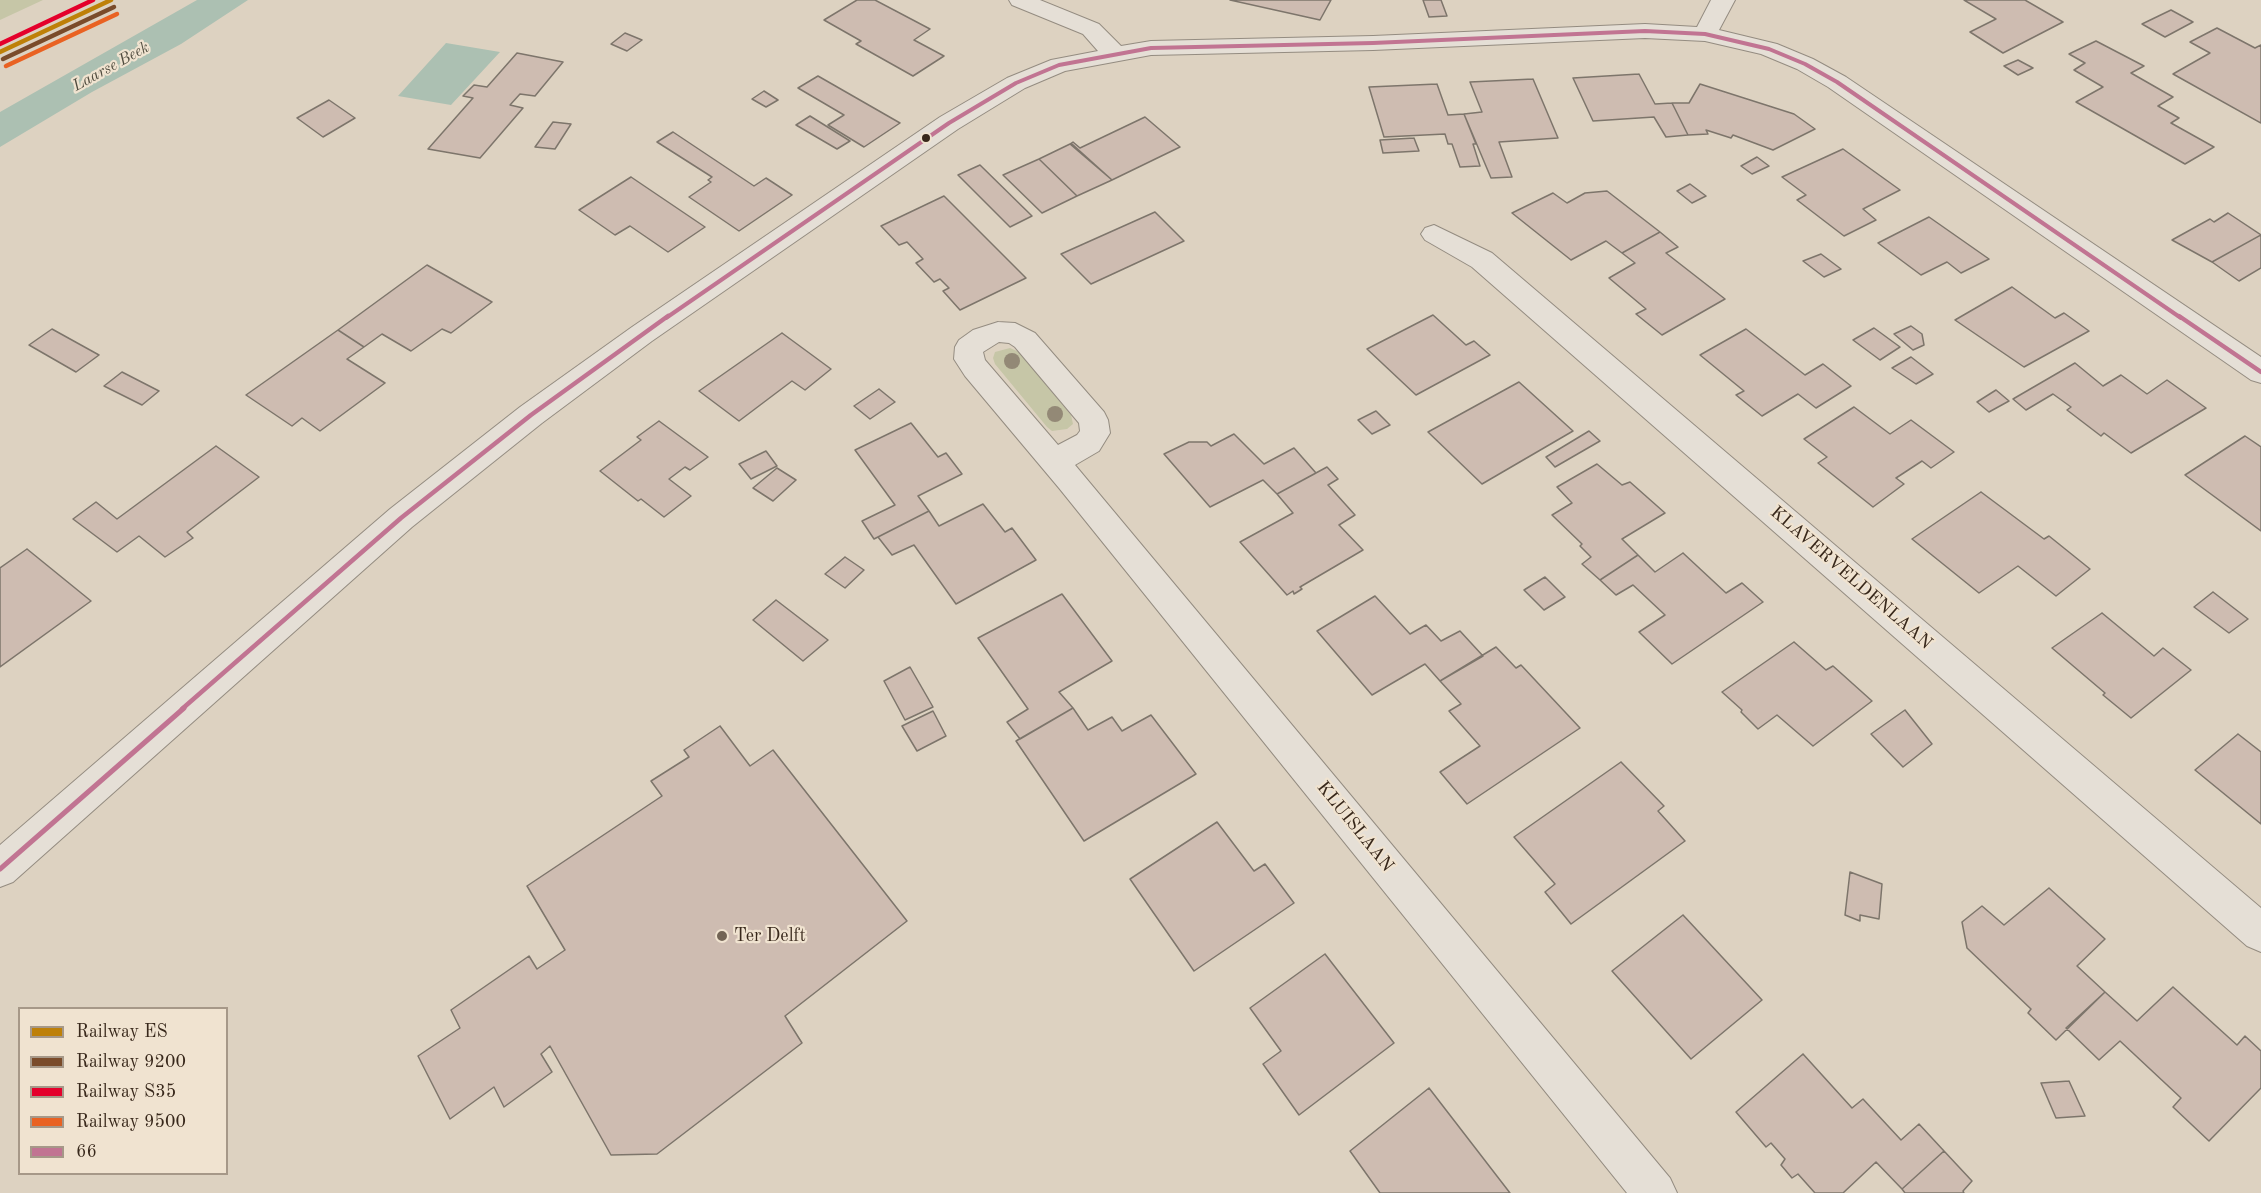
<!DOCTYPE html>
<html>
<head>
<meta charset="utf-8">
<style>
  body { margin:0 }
  #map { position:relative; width:2261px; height:1193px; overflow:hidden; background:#ddd2c1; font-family:"Old Standard TT",serif }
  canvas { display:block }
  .legend { position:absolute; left:18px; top:1007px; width:210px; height:168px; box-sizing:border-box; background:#f0e3d0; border:2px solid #a69888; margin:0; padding:8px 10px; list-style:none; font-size:18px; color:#38281b }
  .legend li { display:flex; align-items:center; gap:12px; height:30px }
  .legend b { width:30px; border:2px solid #a69888 }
</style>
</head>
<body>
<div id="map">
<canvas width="2261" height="1193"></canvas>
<ul class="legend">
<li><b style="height:8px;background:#be8008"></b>Railway ES</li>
<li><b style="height:8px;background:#7a4b2a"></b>Railway 9200</li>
<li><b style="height:8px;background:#e4002b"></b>Railway S35</li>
<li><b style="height:8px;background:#e96222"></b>Railway 9500</li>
<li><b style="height:8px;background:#c17492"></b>66</li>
</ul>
</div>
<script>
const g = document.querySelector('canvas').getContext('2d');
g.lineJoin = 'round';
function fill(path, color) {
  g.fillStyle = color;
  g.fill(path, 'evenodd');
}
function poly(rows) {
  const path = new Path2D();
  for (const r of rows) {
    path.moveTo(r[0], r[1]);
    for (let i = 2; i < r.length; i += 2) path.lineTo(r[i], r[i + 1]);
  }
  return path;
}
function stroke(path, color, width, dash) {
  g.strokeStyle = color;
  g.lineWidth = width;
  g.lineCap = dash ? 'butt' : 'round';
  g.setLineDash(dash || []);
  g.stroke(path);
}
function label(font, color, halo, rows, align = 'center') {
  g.font = font + ' "Old Standard TT",serif';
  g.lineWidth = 4.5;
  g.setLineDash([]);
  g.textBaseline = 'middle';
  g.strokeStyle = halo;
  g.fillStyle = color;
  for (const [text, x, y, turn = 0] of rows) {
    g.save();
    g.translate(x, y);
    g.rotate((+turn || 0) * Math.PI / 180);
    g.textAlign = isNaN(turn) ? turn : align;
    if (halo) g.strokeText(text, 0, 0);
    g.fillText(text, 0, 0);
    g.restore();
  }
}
const green = poly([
  [0,0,43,0,0,20],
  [1010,348,1019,352,1071,415,1073,424,1067,429,1052,431,1047,427,995,364,993,358,995,352]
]);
const water = poly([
  [197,0,248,0,181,44,92,92,0,147,0,112],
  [446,43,500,52,451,105,398,96]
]);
const building = poly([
  [857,0,875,0,930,29,914,40,944,56,913,76,856,44,861,41,824,20,857,0],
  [1230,0,1331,0,1320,20,1230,0],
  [1423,0,1441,0,1447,16,1429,17,1423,0],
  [1964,0,2025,0,2063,22,2003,53,1970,32,1996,19,1964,0],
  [2171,10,2193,22,2165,37,2142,24,2171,10],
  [2217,28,2255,48,2261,45,2261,123,2173,74,2210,53,2190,42,2217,28],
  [625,33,642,40,627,51,611,44,625,33],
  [2096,41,2144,66,2131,73,2173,97,2158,106,2179,118,2171,123,2214,147,2185,164,2076,102,2103,87,2074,70,2085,63,2069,54,2096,41],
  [517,53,563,62,535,96,520,94,510,105,523,108,480,158,428,149,473,98,463,96,474,85,487,87,517,53],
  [2018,60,2033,68,2018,75,2004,66,2018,60],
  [1639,74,1655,104,1672,103,1688,135,1666,137,1654,117,1593,121,1573,78,1639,74],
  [818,76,900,123,864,147,828,125,844,115,798,88,818,76],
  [1533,79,1558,138,1499,142,1512,177,1491,178,1464,114,1482,112,1470,82,1533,79],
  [1437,84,1448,115,1464,114,1476,144,1473,144,1480,166,1460,167,1452,144,1448,144,1445,134,1384,137,1369,87,1437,84],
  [1700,84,1794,114,1815,129,1773,150,1733,135,1731,138,1706,130,1708,134,1688,135,1672,103,1689,103,1700,84],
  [764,91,778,100,766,107,752,99,764,91],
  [329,100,355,118,323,137,297,118,329,100],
  [810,116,850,141,837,149,796,125,810,116],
  [1145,117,1180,147,1112,180,1070,144,1073,142,1080,148,1145,117],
  [553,122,571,124,555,149,535,147,553,122],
  [673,132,754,186,766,178,792,195,739,231,689,197,711,182,708,180,712,177,657,142,673,132],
  [1414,138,1419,151,1383,153,1380,140,1414,138],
  [1070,144,1072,144,1112,180,1077,196,1039,159,1070,144],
  [1843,149,1900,190,1863,209,1876,220,1844,236,1797,200,1806,195,1782,177,1843,149],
  [1757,157,1769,166,1752,174,1741,166,1757,157],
  [1039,159,1077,196,1042,213,1003,175,1039,159],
  [980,165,1032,216,1010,227,958,175,980,165],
  [631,177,705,227,668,252,630,226,615,235,579,210,631,177],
  [1690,184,1706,196,1692,203,1677,191,1690,184],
  [1607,191,1660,232,1622,253,1606,241,1571,260,1512,213,1553,193,1567,203,1585,193,1607,191],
  [944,196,1026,278,960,310,943,291,949,288,940,279,934,282,916,263,923,259,907,242,899,245,881,226,944,196],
  [1155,212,1184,241,1091,284,1061,254,1155,212],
  [2228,213,2261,235,2212,262,2172,240,2210,219,2214,222,2228,213],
  [1929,217,1989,259,1961,273,1947,262,1921,275,1878,243,1929,217],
  [1660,232,1678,247,1666,253,1725,299,1662,335,1636,314,1646,309,1609,278,1635,263,1622,253,1660,232],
  [2261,235,2261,268,2239,281,2212,262,2261,235],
  [1821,254,1841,269,1824,277,1803,261,1821,254],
  [427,265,492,302,451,333,442,329,411,351,382,334,364,347,338,330,427,265],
  [2012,287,2055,318,2064,313,2089,331,2024,367,1955,320,2012,287],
  [1433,315,1466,345,1474,341,1490,355,1416,395,1367,349,1433,315],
  [1911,326,1922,334,1924,345,1913,350,1894,334,1911,326],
  [1874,328,1900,347,1880,360,1853,340,1874,328],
  [52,329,99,355,76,372,29,345,52,329],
  [1746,329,1805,375,1823,364,1851,386,1816,408,1798,394,1762,416,1736,395,1744,391,1700,355,1746,329],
  [338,330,364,347,347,359,385,383,320,431,302,418,292,426,246,395,338,330],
  [782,333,831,369,805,390,792,381,739,421,699,391,782,333],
  [1911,357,1933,374,1916,384,1892,368,1911,357],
  [2075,363,2103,386,2121,375,2147,394,2167,380,2206,408,2131,453,2104,433,2101,436,2067,410,2071,407,2053,394,2026,410,2013,399,2075,363],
  [122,372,159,391,142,405,104,386,122,372],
  [1519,382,1573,431,1482,484,1428,432,1519,382],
  [879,389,895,402,870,419,854,406,879,389],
  [1996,390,2009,401,1989,412,1977,402,1996,390],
  [1854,407,1890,434,1911,420,1954,452,1931,468,1922,461,1896,478,1904,484,1873,507,1818,463,1827,457,1804,439,1854,407],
  [1376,411,1390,425,1372,434,1358,420,1376,411],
  [659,421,708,457,690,470,685,467,669,479,691,496,664,517,641,499,638,501,600,471,641,440,637,437,659,421],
  [911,423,938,457,946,453,962,474,918,496,929,511,874,539,862,521,895,505,855,450,911,423],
  [1589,431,1600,441,1555,467,1546,457,1589,431],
  [1234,434,1264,464,1294,448,1316,473,1277,494,1263,480,1210,507,1164,454,1189,442,1207,442,1211,446,1234,434],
  [2245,436,2261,447,2261,531,2185,475,2245,436],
  [216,446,259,477,187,532,193,538,165,557,139,536,117,552,73,519,96,502,117,519,216,446],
  [766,451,777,466,751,479,739,464,766,451],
  [1597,464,1622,485,1630,482,1665,513,1622,539,1638,555,1600,580,1582,564,1591,557,1580,546,1582,544,1552,515,1572,503,1557,487,1597,464],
  [1327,467,1338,479,1328,485,1355,515,1339,525,1363,550,1300,587,1302,589,1294,594,1293,591,1287,595,1240,542,1293,513,1277,494,1327,467],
  [777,468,796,480,773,501,753,488,777,468],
  [1981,492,2044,539,2049,536,2090,569,2056,596,2018,566,1979,593,1912,539,1981,492],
  [983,504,1005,532,1012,528,1036,560,956,604,914,545,892,555,878,537,929,511,939,526,983,504],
  [27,549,91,601,0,667,0,568,27,549],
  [1683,553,1726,593,1742,583,1763,602,1672,664,1639,632,1665,615,1633,585,1616,595,1600,580,1638,555,1655,572,1683,553],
  [845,557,864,570,845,588,825,574,845,557],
  [1545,577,1565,597,1544,610,1524,590,1545,577],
  [2213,592,2248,619,2229,633,2194,607,2213,592],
  [1062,594,1112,661,1059,692,1073,708,1020,739,1007,722,1028,709,978,638,1062,594],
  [1375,596,1410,634,1426,625,1441,641,1460,631,1483,656,1440,681,1425,664,1372,695,1317,631,1375,596],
  [776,600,828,640,803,661,753,620,776,600],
  [2102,613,2154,656,2163,648,2191,670,2131,718,2103,695,2105,693,2052,648,2102,613],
  [1794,642,1826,670,1833,666,1872,701,1813,746,1777,715,1758,729,1741,712,1742,710,1722,692,1794,642],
  [1496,647,1516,668,1521,665,1580,728,1467,804,1440,772,1480,746,1449,711,1461,704,1440,681,1496,647],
  [910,667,933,707,905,720,884,681,910,667],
  [1073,708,1088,730,1112,717,1122,731,1151,715,1196,774,1084,841,1016,741,1073,708],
  [1905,710,1932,744,1903,767,1871,734,1905,710],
  [933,711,946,736,917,751,902,726,933,711],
  [720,726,750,766,773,750,907,921,785,1016,802,1043,657,1154,611,1155,550,1046,541,1054,552,1072,504,1107,494,1087,450,1119,418,1056,460,1028,451,1010,529,956,537,969,565,950,527,886,662,796,651,781,689,757,684,750,720,726],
  [2238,734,2261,752,2261,824,2195,770,2238,734],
  [1621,762,1664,806,1658,811,1685,841,1571,924,1545,892,1555,884,1514,837,1621,762],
  [1217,822,1254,871,1265,864,1294,903,1194,971,1130,879,1217,822],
  [1850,872,1882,884,1879,919,1860,915,1860,921,1845,915,1850,872],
  [2049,888,2105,939,2077,966,2105,992,2056,1040,2028,1013,2031,1009,1967,948,1962,922,1982,906,2004,925,2049,888],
  [1683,915,1762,1000,1691,1059,1612,971,1683,915],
  [1325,954,1394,1043,1299,1115,1263,1064,1281,1051,1250,1008,1325,954],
  [2173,987,2237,1045,2245,1036,2261,1051,2261,1088,2209,1141,2173,1107,2181,1098,2120,1041,2099,1060,2066,1028,2105,992,2137,1021,2173,987],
  [1803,1054,1852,1108,1863,1099,1901,1140,1919,1124,1944,1151,1902,1189,1876,1162,1843,1193,1815,1193,1798,1174,1792,1178,1781,1165,1785,1159,1771,1143,1766,1147,1736,1112,1803,1054],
  [2069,1081,2085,1116,2056,1118,2041,1083,2069,1081],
  [1429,1088,1510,1193,1380,1193,1350,1151,1429,1088],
  [1944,1151,1972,1181,1963,1191,1964,1193,1905,1193,1902,1189,1944,1151]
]);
const minor = poly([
  [1009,0,1040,0,1099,24,1121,46,1151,41,1373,36,1645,24,1697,27,1711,0,1735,0,1719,30,1777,44,1813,59,1846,77,2261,357,2261,383,2251,380,1828,87,1797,69,1761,54,1705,41,1645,38,1373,50,1151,55,1065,71,1025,88,958,129,652,341,542,423,412,527,13,882,0,887,0,845,390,509,520,407,632,327,940,117,1007,78,1051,60,1098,51,1083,34,1012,5,1009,0],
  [1434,225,1492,253,2261,908,2261,952,2247,946,1472,267,1425,240,1421,234,1425,228,1434,225],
  [998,322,1015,323,1035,333,1104,412,1108,420,1110,433,1099,451,1075,465,1670,1178,1677,1193,1627,1193,1059,488,965,376,954,359,955,347,959,340,973,330,998,322],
  [999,342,1009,343,1015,347,1079,423,1080,431,1077,435,1058,445,985,360,983,352,999,342]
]);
const bus1Far2 = poly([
  [666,318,949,123,1016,83,1059,65,1151,48,1373,43,1645,31,1705,34,1769,49,1805,64,1837,82,2181,318]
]);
const bus1Far1 = poly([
  [2179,316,2261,372],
  [182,709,401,518,531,415,668,316]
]);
const bus1 = poly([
  [0,869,184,708]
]);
const rail1 = poly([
  [0,52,111,0]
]);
const rail2 = poly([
  [3,59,114,7]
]);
const rail3 = poly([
  [0,44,93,0]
]);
const rail4 = poly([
  [6,66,117,14]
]);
const trees = [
  [1012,361],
  [1055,414]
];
const markers = [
  [926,138,5,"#38281b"],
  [722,936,6,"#726455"]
];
const farWaternames = [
  ["Laarse Beek",111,67,-29]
];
const streetNames = [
  ["KLAVERVELDENLAAN",1851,578,41],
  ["KLUISLAAN",1355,827,51]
];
const poiNames = [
  ["Ter Delft",734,936]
];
fill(green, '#c6c6a7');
fill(water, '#acc0b2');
fill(building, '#cebcb1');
stroke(building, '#7d756b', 1.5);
stroke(minor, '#948c81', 2);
fill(minor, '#e5dfd6');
stroke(bus1Far2, '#c17492', 4);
stroke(bus1Far1, '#c17492', 4.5);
stroke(bus1, '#c17492', 5);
stroke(rail1, '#be8008', 4.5);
stroke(rail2, '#7a4b2a', 4.5);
stroke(rail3, '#e4002b', 4.5);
stroke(rail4, '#e96222', 4.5);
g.fillStyle = '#938976';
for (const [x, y] of trees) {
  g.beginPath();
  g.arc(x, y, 8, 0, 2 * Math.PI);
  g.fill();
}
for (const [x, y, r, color] of markers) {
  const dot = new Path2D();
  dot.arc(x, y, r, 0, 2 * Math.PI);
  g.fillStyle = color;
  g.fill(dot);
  stroke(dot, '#f0e3d0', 2);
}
label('italic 16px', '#504c3f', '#f0e3d0', farWaternames);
label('18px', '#38281b', '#f0e3d0', streetNames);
label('18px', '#38281b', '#f0e3d0', poiNames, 'left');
</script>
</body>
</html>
